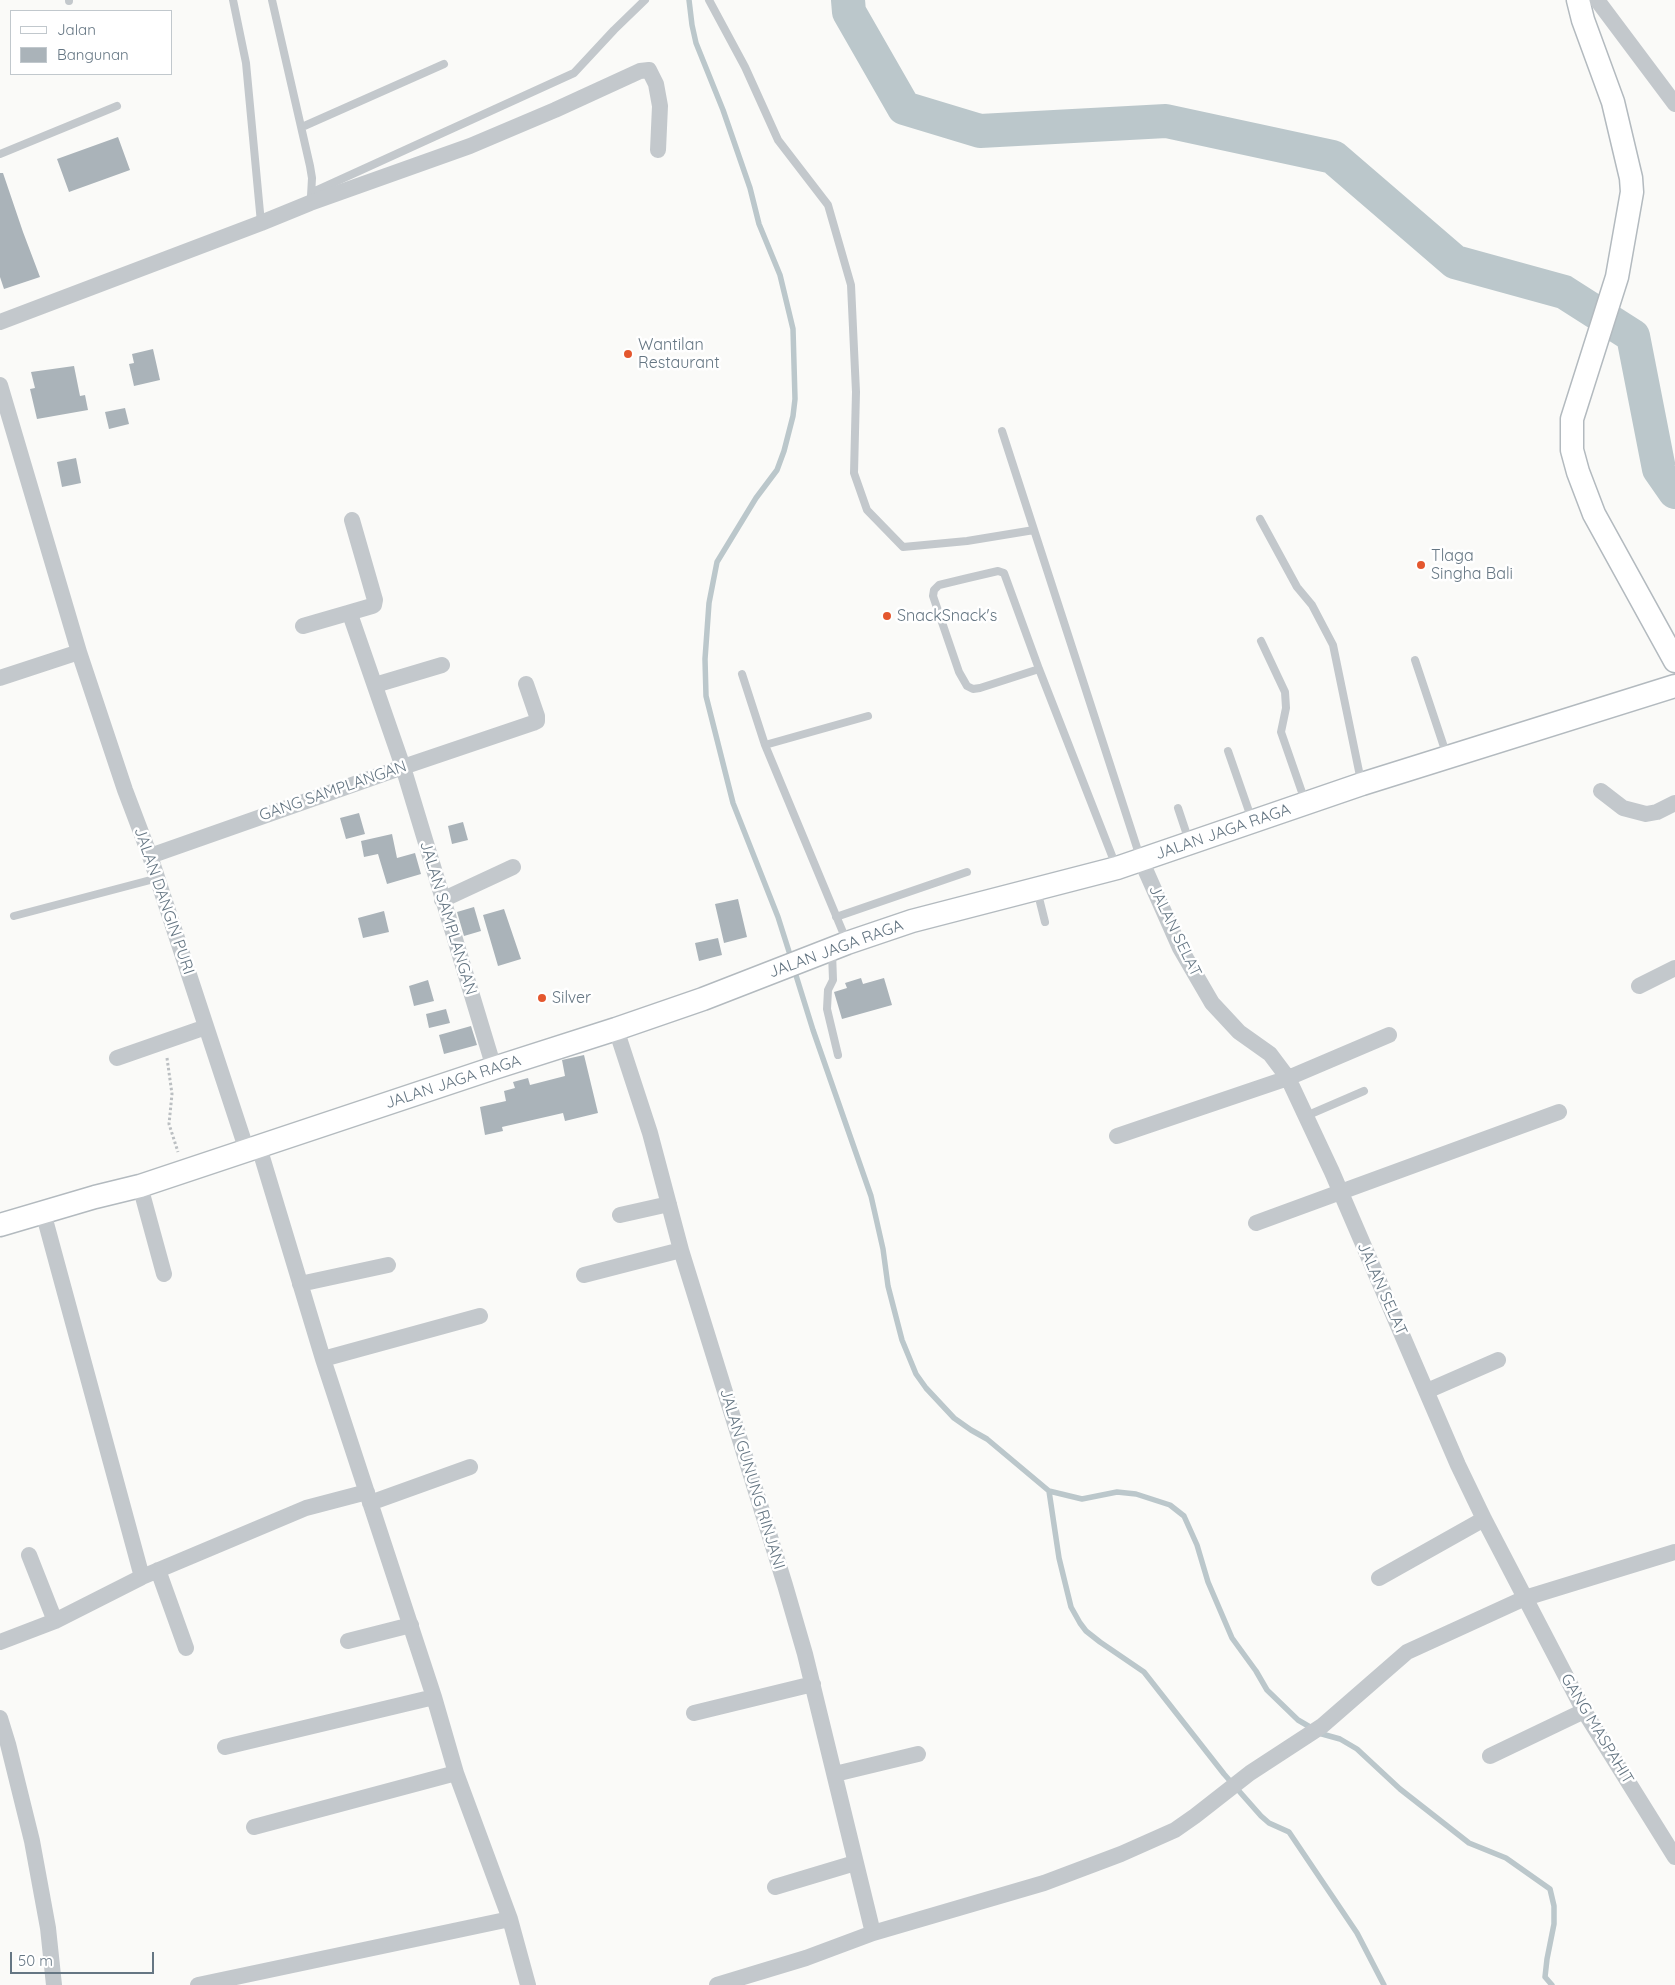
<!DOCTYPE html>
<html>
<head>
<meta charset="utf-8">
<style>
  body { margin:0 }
  #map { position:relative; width:1675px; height:1985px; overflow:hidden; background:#fafaf8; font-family:Quicksand,sans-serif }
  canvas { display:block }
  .legend { position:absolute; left:10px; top:10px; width:162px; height:65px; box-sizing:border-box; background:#fff; border:1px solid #c1c8cd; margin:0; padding:6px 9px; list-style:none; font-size:15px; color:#657683 }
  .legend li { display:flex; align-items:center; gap:10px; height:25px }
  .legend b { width:25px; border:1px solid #c1c8cd }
  .scale { position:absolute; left:10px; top:1952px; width:144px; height:22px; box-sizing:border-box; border:2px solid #657683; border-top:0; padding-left:6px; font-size:15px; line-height:18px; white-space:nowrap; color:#657683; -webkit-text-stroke:4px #fff; paint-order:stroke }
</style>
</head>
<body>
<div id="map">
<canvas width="1675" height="1985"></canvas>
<ul class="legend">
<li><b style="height:6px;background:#fff"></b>Jalan</li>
<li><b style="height:14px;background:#aab3b9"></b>Bangunan</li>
</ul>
<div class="scale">50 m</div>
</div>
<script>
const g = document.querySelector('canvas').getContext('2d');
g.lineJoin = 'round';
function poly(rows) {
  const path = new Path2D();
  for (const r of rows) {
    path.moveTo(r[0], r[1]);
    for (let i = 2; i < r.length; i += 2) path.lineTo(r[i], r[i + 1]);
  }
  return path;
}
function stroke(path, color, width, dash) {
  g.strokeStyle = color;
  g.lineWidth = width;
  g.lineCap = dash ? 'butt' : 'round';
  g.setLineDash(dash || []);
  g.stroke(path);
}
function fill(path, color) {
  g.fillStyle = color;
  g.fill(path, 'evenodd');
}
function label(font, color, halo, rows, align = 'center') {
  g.font = font + ' Quicksand,sans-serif';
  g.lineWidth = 5;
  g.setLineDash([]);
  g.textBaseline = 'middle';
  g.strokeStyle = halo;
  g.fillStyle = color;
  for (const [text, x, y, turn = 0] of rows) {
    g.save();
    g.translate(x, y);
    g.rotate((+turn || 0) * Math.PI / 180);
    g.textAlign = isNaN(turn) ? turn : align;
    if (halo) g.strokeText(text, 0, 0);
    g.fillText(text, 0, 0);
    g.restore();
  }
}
const stream = poly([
  [689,0,692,25,696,43,723,110,750,188,759,224,780,275,793,329,795,399,793,416,784,451,777,470,756,498,717,562,709,603,705,659,706,696,733,803,778,917,792,961],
  [794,969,813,1030,871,1196,883,1249,888,1286,902,1340,916,1374,926,1388,954,1418,971,1430,987,1439,1049,1491,1082,1499,1117,1492,1136,1494,1170,1505,1184,1516,1197,1545,1208,1582,1232,1638,1256,1671,1267,1690,1298,1720,1322,1734,1340,1739,1357,1749,1400,1789,1469,1843,1506,1858,1550,1889,1554,1906,1554,1924,1547,1959,1545,1977,1552,1985],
  [1049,1491,1059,1558,1071,1607,1080,1623,1086,1631,1100,1642,1144,1672,1224,1774,1261,1816,1269,1823,1289,1832,1357,1933,1384,1985]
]);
const river = poly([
  [848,0,849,12,904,108,980,131,1166,121,1333,157,1455,262,1564,292,1633,336,1659,469,1675,492]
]);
const building = poly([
  [118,137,130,170,69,192,57,159],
  [0,173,3,173,23,232,40,277,4,289,0,277],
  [153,349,160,380,134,386,129,364,134,363,132,354],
  [74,366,80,396,85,395,88,410,37,419,30,389,35,388,31,372],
  [125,408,129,424,109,429,105,412],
  [76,458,81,483,62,487,57,462],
  [359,813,365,834,346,839,340,818],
  [463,822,468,840,452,844,448,826],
  [392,834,397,858,415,853,421,874,387,884,378,854,364,857,361,841],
  [738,899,747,937,724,943,715,904],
  [474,907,481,931,464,936,457,912],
  [504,909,521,959,498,966,483,915],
  [384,911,389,932,363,938,358,918],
  [718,938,722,955,699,961,695,943],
  [861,978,863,984,884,978,892,1005,842,1019,834,992,847,988,845,983],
  [428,980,434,1001,414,1006,409,986],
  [446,1009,450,1023,429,1028,426,1014],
  [471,1026,477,1045,444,1054,439,1035],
  [584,1055,598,1113,565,1121,563,1113,502,1127,503,1131,485,1135,480,1107,506,1101,504,1091,515,1088,513,1082,528,1078,530,1085,565,1076,562,1060]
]);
const path = poly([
  [167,1058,172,1094,169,1124,178,1152]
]);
const lane = poly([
  [69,0,69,1],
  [233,0,246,63,261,223],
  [272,0,310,166,312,178,311,196],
  [709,0,745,67,778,140,828,205,851,285,856,392,854,473,867,510,903,547,967,541,1034,530],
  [302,127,444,64],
  [0,154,117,106],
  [313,192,574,73,614,30,645,0],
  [1002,431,1140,857],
  [1260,519,1297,587,1312,605,1333,645,1361,781],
  [1261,641,1285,692,1286,708,1281,732,1305,801],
  [1415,660,1447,756],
  [1039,669,980,688,973,689,967,686,959,672,933,596,934,590,939,585,968,578,998,571,1004,573,1039,669,1116,866],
  [742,674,765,745,847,942],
  [765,745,868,716],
  [1228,751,1252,820],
  [1178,808,1189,841],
  [1037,890,1045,922],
  [14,916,158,878],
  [836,917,967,872],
  [832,952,833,980,828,990,827,1009,838,1055],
  [1306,1116,1364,1091]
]);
const street = poly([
  [1597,0,1675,104],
  [0,322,261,223,310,203,470,146,555,110,640,71,649,70,656,84,660,106,658,150],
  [0,385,79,652,125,790,150,856,247,1151],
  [348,613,372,606,374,605,375,600,352,520],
  [303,626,348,613,351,617,403,767,494,1068],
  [0,678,79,652],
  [375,685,442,665],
  [1601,791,1623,808,1646,814,1657,812,1675,803],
  [150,856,403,767,533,723,537,721,537,716,526,684],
  [1141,860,1180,948,1212,1003,1239,1032,1270,1054,1288,1078,1332,1172,1458,1465,1484,1519,1584,1711,1675,1857],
  [442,900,513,867],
  [1639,986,1675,968],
  [616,1029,650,1133,681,1250,785,1585,805,1654,873,1933],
  [117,1058,206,1027],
  [1117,1136,1288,1078,1389,1035],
  [259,1147,323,1359,434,1697,456,1773,510,1919,528,1985],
  [140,1186,164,1274],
  [43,1212,142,1577],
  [620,1215,669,1204],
  [1256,1223,1559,1112],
  [584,1275,681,1250],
  [300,1284,388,1265],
  [323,1359,480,1316],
  [1427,1391,1498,1360],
  [370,1503,470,1467],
  [29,1555,55,1621],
  [158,1570,186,1648],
  [1379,1578,1484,1519],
  [348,1641,411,1625],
  [0,1642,55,1621,142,1577,306,1508,367,1492],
  [694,1713,813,1684],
  [0,1718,8,1744,32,1841,48,1928,54,1985],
  [225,1747,434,1697],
  [1490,1756,1584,1711],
  [835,1774,918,1754],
  [254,1827,456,1773],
  [775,1887,855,1863],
  [198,1985,510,1919],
  [717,1985,806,1958,873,1933,1044,1883,1121,1854,1175,1830,1195,1816,1250,1773,1322,1726,1407,1652,1525,1598,1675,1552]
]);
const secondary = poly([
  [1578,0,1583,20,1613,102,1631,178,1632,192,1617,277,1572,419,1572,450,1578,472,1594,514,1675,661],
  [0,1225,95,1197,140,1186,494,1068,616,1029,703,999,847,943,912,921,1117,868,1362,784,1675,686]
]);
const markers = [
  [628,354,5,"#e4572e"],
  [1421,565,5,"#e4572e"],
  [887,616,5,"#e4572e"],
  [542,998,5,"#e4572e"]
];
const poiNames = [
  ["Wantilan",638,345],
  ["Restaurant",638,363],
  ["Tlaga",1431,556],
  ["Singha Bali",1431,574],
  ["SnackSnack's",897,616],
  ["Silver",552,998]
];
const streetNames = [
  ["GANG SAMPLANGAN",333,791,-19],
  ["JALAN JAGA RAGA",1223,832,-19],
  ["JALAN DANGIN PURI",164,901,71],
  ["JALAN SAMPLANGAN",448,918,73],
  ["JALAN SELAT",1175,931,64],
  ["JALAN JAGA RAGA",836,949,-20],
  ["JALAN JAGA RAGA",453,1082,-18],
  ["JALAN SELAT",1382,1289,66],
  ["JALAN GUNUNG RINJANI",752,1479,73],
  ["GANG MASPAHIT",1597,1729,59]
];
stroke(stream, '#bbc7cb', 5.5);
stroke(river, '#bbc7cb', 34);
fill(building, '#aab3b9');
stroke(secondary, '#b3babf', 25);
stroke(path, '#bbbfc2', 3, [2.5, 2.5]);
stroke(lane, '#c3c8cc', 8);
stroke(street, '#c3c8cc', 16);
stroke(secondary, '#fff', 22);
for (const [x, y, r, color] of markers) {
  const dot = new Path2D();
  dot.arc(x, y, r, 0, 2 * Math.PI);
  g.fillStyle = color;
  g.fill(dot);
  stroke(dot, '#fff', 2);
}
label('16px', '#657683', '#fff', poiNames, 'left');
label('16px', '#657683', '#fff', streetNames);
</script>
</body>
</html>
